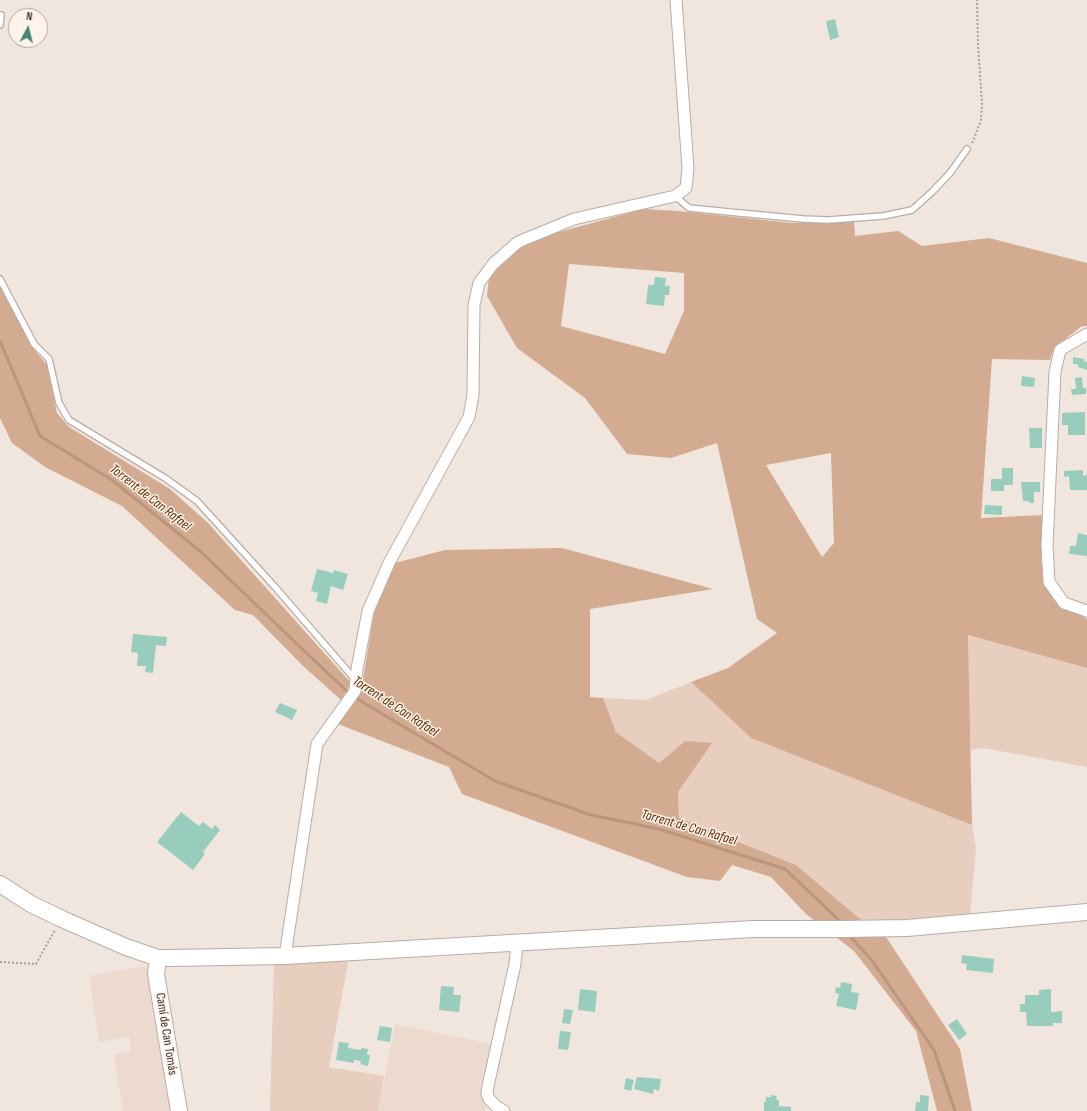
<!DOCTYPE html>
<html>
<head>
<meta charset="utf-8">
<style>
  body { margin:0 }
  #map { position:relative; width:1087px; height:1111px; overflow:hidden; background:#f1e6de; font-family:"Sofia Sans Condensed",sans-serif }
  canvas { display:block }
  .north { position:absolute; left:8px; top:8px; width:40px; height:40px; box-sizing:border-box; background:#fff3eb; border:1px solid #b0a7a1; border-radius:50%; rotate:7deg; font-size:11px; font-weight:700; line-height:16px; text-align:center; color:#393532 }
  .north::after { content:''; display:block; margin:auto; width:14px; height:18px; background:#448575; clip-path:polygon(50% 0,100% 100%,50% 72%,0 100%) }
</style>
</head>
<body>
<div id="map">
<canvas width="1087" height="1111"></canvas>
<div class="north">N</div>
</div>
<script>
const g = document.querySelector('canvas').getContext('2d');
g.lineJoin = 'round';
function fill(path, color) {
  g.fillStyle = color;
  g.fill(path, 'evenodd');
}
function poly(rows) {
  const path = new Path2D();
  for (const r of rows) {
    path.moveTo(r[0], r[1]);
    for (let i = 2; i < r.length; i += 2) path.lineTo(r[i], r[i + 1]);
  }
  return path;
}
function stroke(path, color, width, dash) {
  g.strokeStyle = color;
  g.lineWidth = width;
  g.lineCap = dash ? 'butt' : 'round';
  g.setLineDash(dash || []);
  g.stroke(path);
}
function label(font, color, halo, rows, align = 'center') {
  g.font = font + ' "Sofia Sans Condensed",sans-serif';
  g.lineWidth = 3;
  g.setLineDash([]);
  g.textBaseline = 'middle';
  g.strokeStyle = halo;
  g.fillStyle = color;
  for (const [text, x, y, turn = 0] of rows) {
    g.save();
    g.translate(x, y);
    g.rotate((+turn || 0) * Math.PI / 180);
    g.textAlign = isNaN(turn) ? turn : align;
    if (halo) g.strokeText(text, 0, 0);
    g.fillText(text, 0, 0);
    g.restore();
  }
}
const built = poly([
  [161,963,185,1111,123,1111,114,1055,131,1051,129,1037,99,1042,89,976],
  [395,1024,492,1044,480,1086,488,1103,485,1111,378,1111]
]);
const green = poly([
  [968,635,1087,668,1087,767,983,748,970,750],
  [691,682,751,738,972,825,976,848,970,916,865,923,796,865,679,818,678,792,685,741,659,763,616,732,603,698,646,700],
  [349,957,329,1067,384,1076,378,1111,270,1111,274,960]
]);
const forest = poly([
  [644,209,678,211,792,223,854,222,855,236,898,231,922,246,989,238,1087,263,1087,326,1082,326,1054,348,1050,360,992,359,981,518,1043,515,1041,563,1048,588,1059,604,1087,619,1087,668,968,635,972,825,751,738,691,682,728,668,777,633,757,619,717,443,671,458,627,454,585,398,517,348,487,296,489,277,520,247,548,235],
  [569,264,684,273,684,311,665,354,561,326],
  [831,453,834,543,822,557,766,465],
  [0,285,32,347,47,365,57,413,69,427,170,489,208,523,351,683,341,700,302,665,253,615,235,610,122,506,45,467,12,443,0,418],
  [562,548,713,589,590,609,590,697,603,698,616,732,659,763,685,741,712,743,678,792,679,818,796,865,865,923,884,934,960,1049,972,1111,937,1111,916,1031,854,951,806,914,771,877,732,865,720,881,687,877,462,794,449,767,338,724,361,691,374,613,395,563,445,550]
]);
const stream = poly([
  [0,341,40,436,112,480,200,551,298,645,350,694],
  [354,697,495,781,591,815,659,829,785,869,841,922],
  [850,936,873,962,934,1050,955,1111]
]);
const building = poly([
  [835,19,839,37,830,40,826,21],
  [655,277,666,278,665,286,670,286,669,295,665,295,664,306,646,304,648,285,654,285],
  [1073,357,1084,359,1084,361,1087,362,1087,370,1078,367,1078,364,1073,364],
  [1022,376,1035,378,1034,387,1021,386],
  [1082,377,1083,388,1086,388,1086,394,1072,395,1071,389,1076,389,1075,378],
  [1085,412,1085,435,1068,435,1068,425,1062,425,1062,413],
  [1029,428,1042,428,1042,448,1030,448],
  [1002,468,1013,468,1013,485,1004,485,1004,491,991,491,991,479,1002,479],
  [1083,470,1083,476,1087,475,1087,490,1070,490,1069,476,1064,477,1064,471],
  [1021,482,1040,482,1040,492,1034,492,1034,503,1029,503,1029,501,1023,501],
  [985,505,1002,506,1002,515,984,514],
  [1078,533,1087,535,1087,556,1069,554,1070,546,1076,546],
  [317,569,333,573,334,570,348,574,343,590,331,586,327,604,316,601,318,593,311,591],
  [133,634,167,637,166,646,156,645,153,673,145,672,146,666,137,666,138,653,131,652],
  [280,703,297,710,292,720,275,712],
  [181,812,199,826,203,822,212,829,215,825,220,830,203,852,205,854,193,870,157,842],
  [962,955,994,959,993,973,966,970,967,964,961,963],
  [841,982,852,984,851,992,859,993,856,1010,836,1006,839,994,835,993,836,987,840,988],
  [441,986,454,987,453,995,461,995,459,1012,439,1010],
  [580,989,597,991,595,1012,578,1010],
  [1051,989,1051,1012,1062,1011,1062,1023,1053,1023,1053,1026,1027,1026,1026,1012,1020,1012,1020,1004,1025,1004,1025,995,1039,995,1039,990],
  [564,1009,573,1010,570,1024,562,1023],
  [957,1019,967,1034,959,1040,948,1025],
  [380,1026,392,1028,390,1042,377,1040],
  [560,1031,571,1032,568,1050,558,1049],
  [339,1042,349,1043,348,1048,361,1050,362,1048,368,1049,367,1055,370,1055,368,1066,360,1064,361,1061,354,1060,354,1063,336,1060],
  [637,1077,661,1079,659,1091,654,1089,653,1094,634,1089],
  [626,1078,634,1080,631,1091,624,1089],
  [771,1095,777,1096,776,1099,779,1100,779,1106,791,1107,791,1111,764,1111,764,1102,766,1102,766,1097,771,1097],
  [920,1095,929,1096,928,1111,915,1111,916,1102,920,1102]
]);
const path = poly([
  [972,143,974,139,981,120,982,104,978,44,977,0],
  [0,962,36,964,55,930]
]);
const lane = poly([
  [0,25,1,15],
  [675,196,689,208,740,213,803,219,828,220,883,216,912,210,933,191,950,173,967,149],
  [0,279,34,344,49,359,59,403,69,420,165,478,197,501,275,587,352,676,356,678]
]);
const street = poly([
  [1087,334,1060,350,1055,372,1047,545,1049,582,1064,603,1087,611],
  [285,956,317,744,355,691,357,669,368,611,389,563,469,417,473,395,474,305,479,283,493,264,518,242,574,219,675,196,686,188,688,168,676,0],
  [504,1111,496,1106,489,1099,487,1094,488,1086,515,964,517,943]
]);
const secondary = poly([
  [0,884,31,904,62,919,126,947,158,958,169,958,285,956,753,929,844,929,907,928,1087,912],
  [158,958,156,974,179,1111]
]);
const streetNames = [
  ["Camí de Can Tomás",166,1034,81]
];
const waterNames = [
  ["Torrent de Can Rafael",150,498,38],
  ["Torrent de Can Rafael",395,707,33],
  ["Torrent de Can Rafael",689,828,16]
];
fill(built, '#ecdace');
fill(green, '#e8cebe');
fill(forest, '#d2ab91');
stroke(stream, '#bb957c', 3);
fill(building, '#98cdbe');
stroke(lane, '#b8ada6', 8);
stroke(street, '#b8ada6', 13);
stroke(secondary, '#b8ada6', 18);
stroke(path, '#a8a09a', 2, [2, 2]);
stroke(lane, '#fff', 5.5);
stroke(street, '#fff', 11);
stroke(secondary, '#fff', 16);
label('13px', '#393532', '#fff3eb', streetNames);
label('italic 14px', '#5c2b00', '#fff3eb', waterNames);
</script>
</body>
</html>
